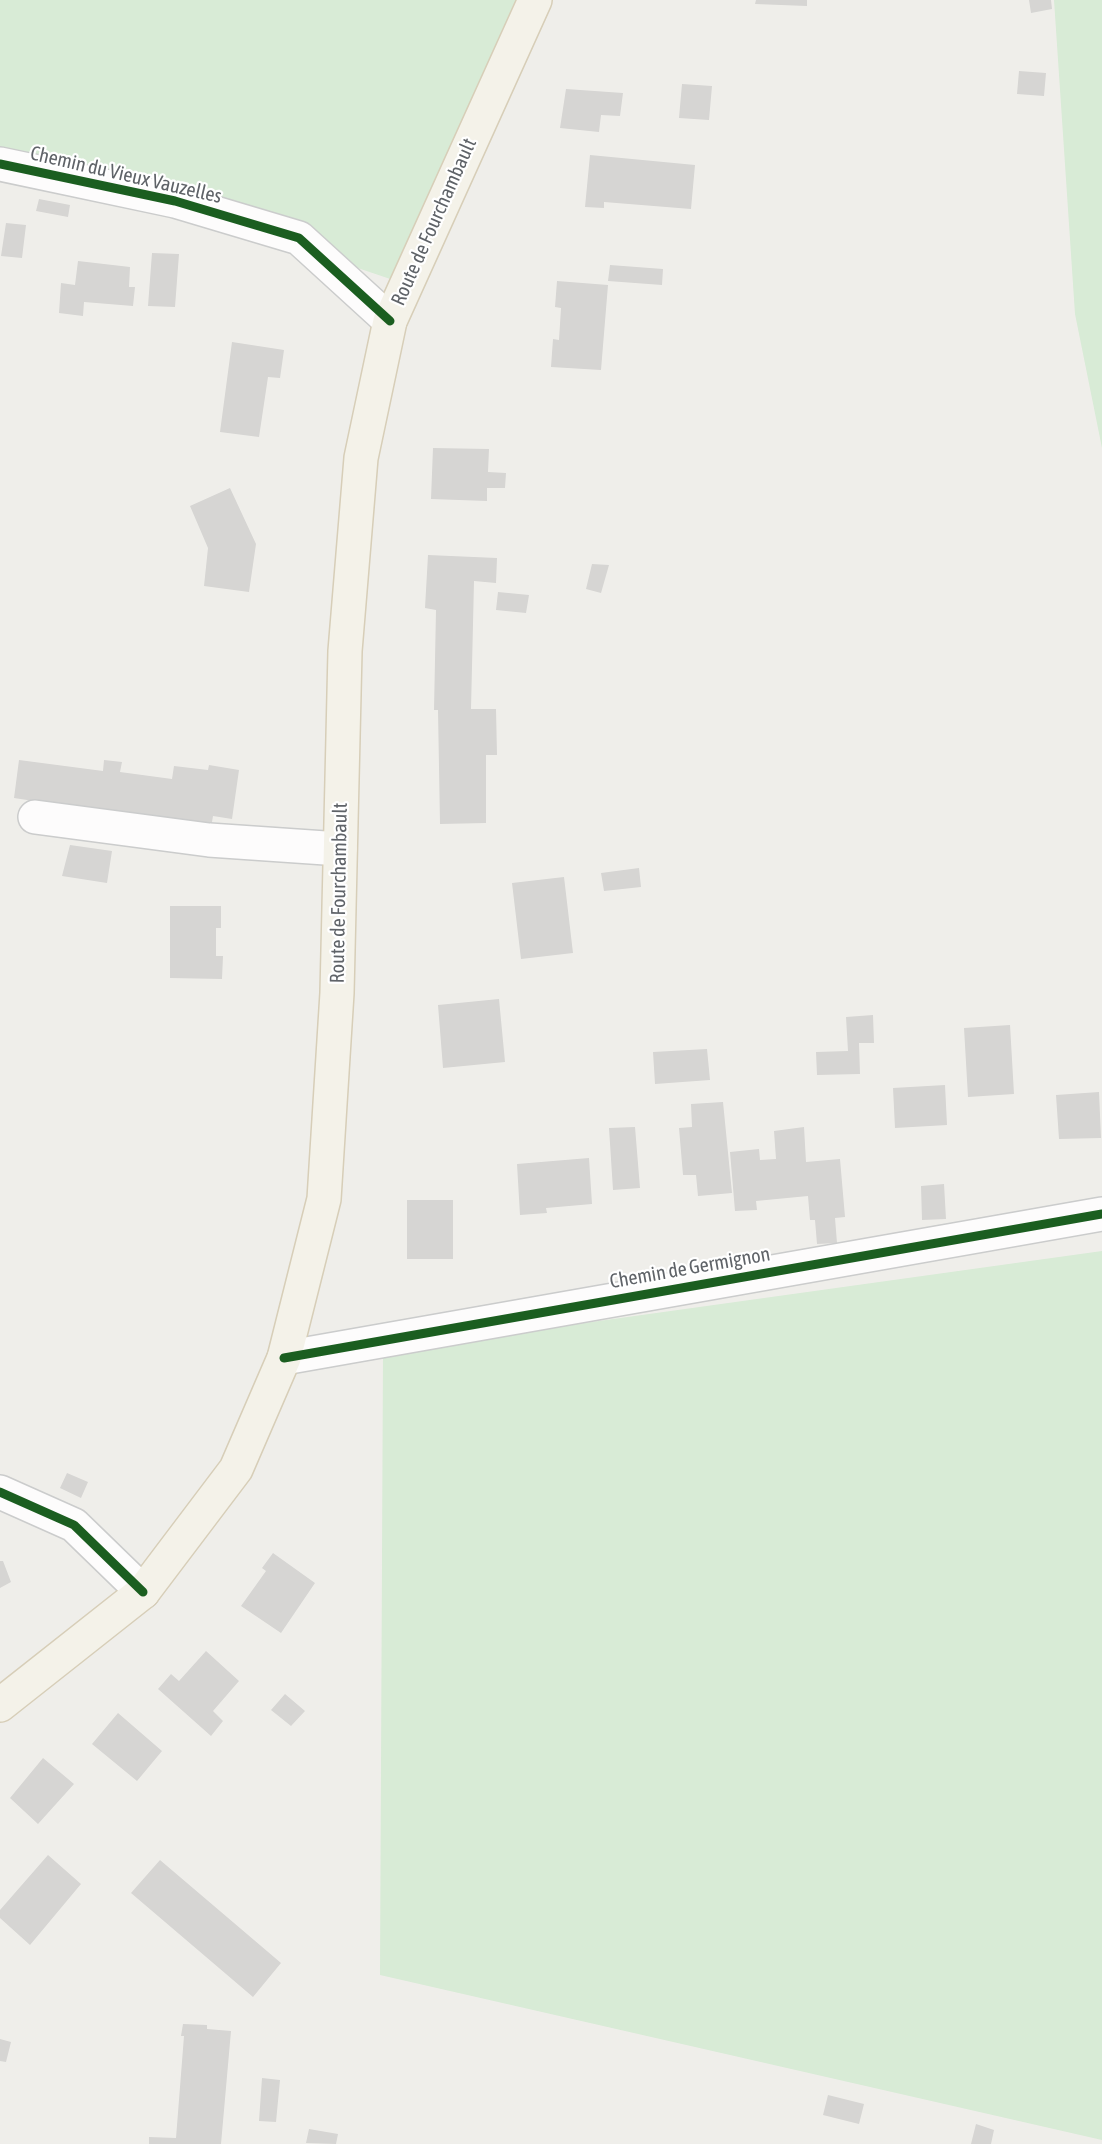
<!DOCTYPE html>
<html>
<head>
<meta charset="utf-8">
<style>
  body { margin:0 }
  canvas { display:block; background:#efeeea }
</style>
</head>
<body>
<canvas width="1102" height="2144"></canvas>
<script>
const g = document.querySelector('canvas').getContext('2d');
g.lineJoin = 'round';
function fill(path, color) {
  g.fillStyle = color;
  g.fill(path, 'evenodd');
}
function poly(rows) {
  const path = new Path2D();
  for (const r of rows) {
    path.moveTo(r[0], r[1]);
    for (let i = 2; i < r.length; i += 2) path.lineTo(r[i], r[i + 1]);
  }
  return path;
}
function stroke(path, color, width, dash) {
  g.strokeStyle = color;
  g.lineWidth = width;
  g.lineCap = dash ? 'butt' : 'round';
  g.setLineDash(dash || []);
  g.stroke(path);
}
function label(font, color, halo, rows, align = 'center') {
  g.font = font + ' "Asap Condensed",sans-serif';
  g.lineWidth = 4.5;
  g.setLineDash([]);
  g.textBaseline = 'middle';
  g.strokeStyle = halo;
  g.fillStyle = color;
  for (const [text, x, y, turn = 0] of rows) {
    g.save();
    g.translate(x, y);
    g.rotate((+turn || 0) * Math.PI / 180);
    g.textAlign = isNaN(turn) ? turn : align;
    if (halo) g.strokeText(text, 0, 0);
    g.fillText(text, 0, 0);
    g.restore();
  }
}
const green = poly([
  [0,0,530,0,408,285,0,147],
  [1054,0,1102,0,1102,448,1075,314],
  [1102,1251,1102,2140,380,1975,383,1351]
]);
const building = poly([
  [756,0,807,0,807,6,755,4],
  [1029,0,1051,0,1052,9,1031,13],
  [1019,71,1046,73,1044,96,1017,94],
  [682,84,712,86,709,120,679,118],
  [566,89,623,93,620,116,601,115,599,132,560,128],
  [590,155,695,165,691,209,604,202,604,208,585,207],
  [39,199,70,205,68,217,36,211],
  [6,223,26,225,22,258,1,256],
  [152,253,179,254,175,307,148,306],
  [78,261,130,267,129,287,135,287,133,306,84,302,83,316,59,313,61,283,75,285],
  [610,265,663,269,662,285,608,281],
  [557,281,608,285,601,370,551,367,553,339,559,340,561,308,555,307],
  [232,342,284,350,280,378,268,377,259,437,220,432],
  [433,448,489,449,488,472,506,473,505,488,487,488,487,501,431,499],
  [230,488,256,544,249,592,204,586,208,548,190,506],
  [428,555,497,558,496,583,474,581,471,709,496,709,497,755,486,755,486,823,440,824,438,710,434,710,436,610,425,608],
  [592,564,609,565,601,593,586,589],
  [498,592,529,595,526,613,496,610],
  [19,760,103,771,104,760,122,762,120,772,172,779,174,766,208,770,209,765,239,770,232,819,213,816,211,828,14,798],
  [70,845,112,851,107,883,62,876],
  [639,868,641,887,604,891,601,873],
  [564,877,573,953,521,959,512,883],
  [170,906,221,906,221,928,216,928,216,956,223,956,222,979,170,978],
  [499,999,505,1062,443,1068,438,1005],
  [873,1015,874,1043,859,1043,860,1074,817,1075,816,1052,848,1051,846,1017],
  [1010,1025,1014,1094,968,1097,964,1028],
  [707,1049,710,1080,655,1084,653,1052],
  [945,1085,947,1125,895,1128,893,1088],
  [1099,1092,1101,1138,1059,1139,1056,1095],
  [723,1102,732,1193,698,1196,696,1175,683,1175,679,1128,692,1127,691,1104],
  [635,1127,640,1188,613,1190,609,1128],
  [804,1127,806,1162,840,1159,845,1217,835,1218,837,1243,817,1244,815,1220,810,1220,808,1196,756,1201,757,1210,735,1211,730,1152,759,1149,760,1160,776,1159,774,1131],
  [589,1158,592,1204,546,1208,547,1213,520,1215,517,1164],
  [944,1184,946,1219,922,1220,921,1186],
  [407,1200,453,1200,453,1259,407,1259],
  [67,1473,88,1482,81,1498,60,1488],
  [273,1553,315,1583,281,1633,241,1606,266,1571,262,1568],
  [0,1561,3,1561,11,1582,0,1588],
  [206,1651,239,1681,213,1711,223,1721,211,1736,158,1689,171,1674,179,1681],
  [285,1694,305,1711,291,1726,271,1710],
  [118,1713,162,1751,137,1781,92,1744],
  [43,1758,74,1784,38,1824,10,1798],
  [48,1855,81,1884,30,1945,0,1918,0,1910],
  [160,1860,281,1963,253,1997,131,1893],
  [183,2024,207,2025,207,2029,231,2031,221,2144,149,2144,149,2137,176,2138,184,2036,181,2036],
  [0,2039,11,2042,6,2062,0,2061],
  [262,2078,280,2080,276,2122,259,2121],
  [828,2095,864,2104,859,2124,823,2115],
  [976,2124,994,2130,991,2144,971,2144],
  [309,2129,338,2134,336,2144,306,2143]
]);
const minor = poly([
  [0,164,175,201,299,238,390,321],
  [35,817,209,840,340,849],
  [284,1358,1102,1214],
  [0,1492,74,1525,143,1592]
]);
const major = poly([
  [0,1705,143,1592,236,1469,284,1358,324,1199,337,993,345,651,361,458,390,321,535,0]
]);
const cycleway = poly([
  [0,164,175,201,299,238,390,321],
  [284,1358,1102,1214],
  [0,1492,74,1525,143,1592]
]);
const streetNames = [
  ["Chemin du Vieux Vauzelles",126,175,13],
  ["Route de Fourchambault",434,222,-66],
  ["Route de Fourchambault",339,893,-89],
  ["Chemin de Germignon",690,1268,-10]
];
fill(green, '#d8ebd6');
fill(building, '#d6d5d3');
stroke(minor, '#cbcccc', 36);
stroke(major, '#d7ceb8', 36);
stroke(minor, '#fdfcfc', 33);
stroke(major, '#f4f2e9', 33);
stroke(cycleway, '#1b5e20', 9);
label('20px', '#5f6368', '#fff', streetNames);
</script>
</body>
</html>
